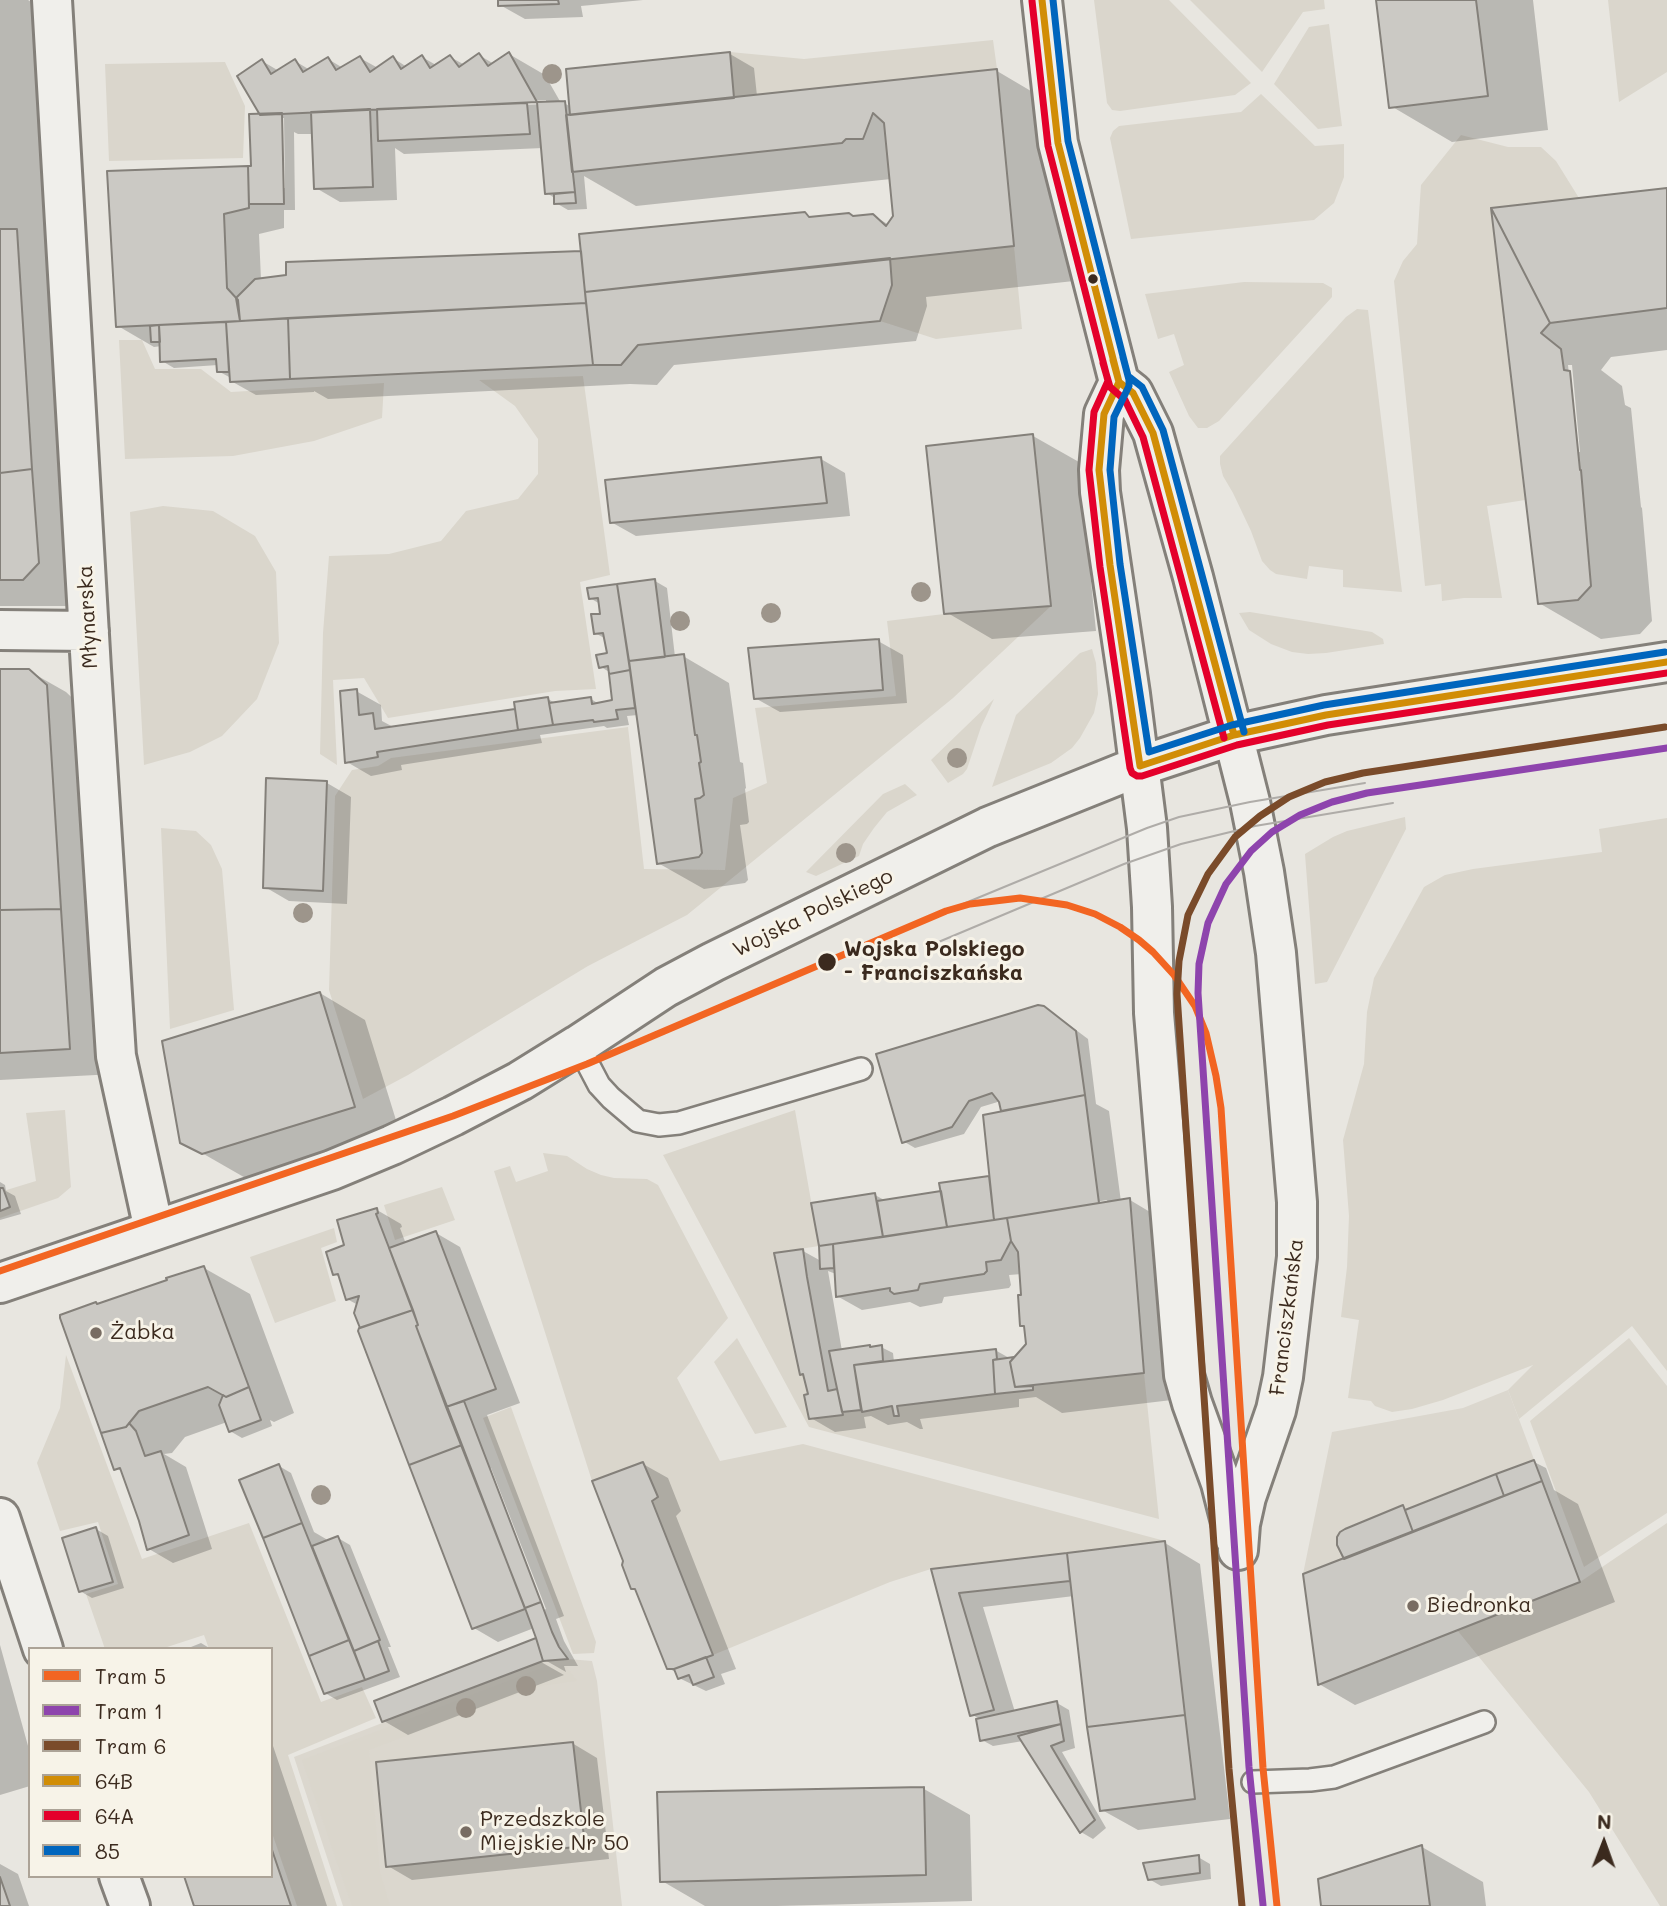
<!DOCTYPE html>
<html>
<head>
<meta charset="utf-8">
<style>
  body { margin:0 }
  #map { position:relative; width:1667px; height:1906px; overflow:hidden; background:#e8e6e0; font-family:Mali,sans-serif }
  canvas { display:block }
  .legend { position:absolute; left:28px; top:1647px; width:245px; height:231px; box-sizing:border-box; background:#f7f3e8; border:2px solid #aca397; margin:0; padding:9px 12px; list-style:none; font-size:21px; color:#3b2a1e }
  .legend li { display:flex; align-items:center; gap:14px; height:35px }
  .legend b { width:35px; border:2px solid #aca397 }
  .north { position:absolute; left:1569px; top:1808px; width:70px; height:70px; -webkit-text-stroke:5px #f7f3e8; paint-order:stroke; rotate:1deg; font-size:19px; font-weight:700; line-height:28px; text-align:center; color:#3b2a1e }
  .north::after { content:''; display:block; margin:auto; width:24px; height:32px; background:#3b2a1e; clip-path:polygon(50% 0,100% 100%,50% 72%,0 100%) }
</style>
</head>
<body>
<div id="map">
<canvas width="1667" height="1906"></canvas>
<ul class="legend">
<li><b style="height:9px;background:#f26522"></b>Tram 5</li>
<li><b style="height:9px;background:#8e44ad"></b>Tram 1</li>
<li><b style="height:9px;background:#7a4b2a"></b>Tram 6</li>
<li><b style="height:9px;background:#d18d06"></b>64B</li>
<li><b style="height:9px;background:#e4002b"></b>64A</li>
<li><b style="height:9px;background:#0065bd"></b>85</li>
</ul>
<div class="north">N</div>
</div>
<script>
const g = document.querySelector('canvas').getContext('2d');
g.lineJoin = 'round';
function fill(path, color) {
  g.fillStyle = color;
  g.fill(path, 'evenodd');
}
function poly(rows) {
  const path = new Path2D();
  for (const r of rows) {
    path.moveTo(r[0], r[1]);
    for (let i = 2; i < r.length; i += 2) path.lineTo(r[i], r[i + 1]);
  }
  return path;
}
function stroke(path, color, width, dash) {
  g.strokeStyle = color;
  g.lineWidth = width;
  g.lineCap = dash ? 'butt' : 'round';
  g.setLineDash(dash || []);
  g.stroke(path);
}
function label(font, color, halo, rows, align = 'center') {
  g.font = font + ' Mali,sans-serif';
  g.lineWidth = 6;
  g.setLineDash([]);
  g.textBaseline = 'middle';
  g.strokeStyle = halo;
  g.fillStyle = color;
  for (const [text, x, y, turn = 0] of rows) {
    g.save();
    g.translate(x, y);
    g.rotate((+turn || 0) * Math.PI / 180);
    g.textAlign = isNaN(turn) ? turn : align;
    if (halo) g.strokeText(text, 0, 0);
    g.fillText(text, 0, 0);
    g.restore();
  }
}
const built = poly([
  [1508,1390,1580,1582,1318,1685,1303,1574,1332,1432,1463,1408],
  [568,1659,592,1661,597,1681,622,1906,343,1906,294,1757,543,1661]
]);
const green = poly([
  [1094,0,1169,0,1251,83,1235,95,1120,111,1112,110,1107,103],
  [1190,0,1324,0,1325,9,1303,12,1262,72],
  [1608,0,1667,0,1667,72,1619,102],
  [1329,24,1342,126,1318,129,1274,84,1309,27],
  [993,40,997,69,734,98,730,52,804,59],
  [225,62,245,106,243,158,109,161,105,64],
  [1261,94,1315,146,1344,144,1344,177,1334,203,1314,220,1131,239,1110,138,1113,131,1119,126,1241,112],
  [1461,135,1508,147,1541,147,1556,161,1579,198,1491,209,1525,500,1487,506,1502,598,1464,598,1442,601,1441,584,1425,586,1394,281,1403,261,1417,244,1421,185],
  [1014,246,1022,329,936,339,880,321,892,285,890,258],
  [1244,282,1323,283,1332,288,1332,297,1219,421,1207,428,1198,428,1189,416,1169,372,1184,365,1174,334,1158,339,1145,294],
  [1357,309,1368,310,1402,592,1343,587,1343,570,1309,566,1307,579,1276,574,1270,570,1262,561,1251,531,1233,493,1223,476,1220,464,1220,456,1346,317],
  [119,340,142,340,155,369,201,369,231,392,384,383,382,418,314,441,233,456,125,459],
  [583,376,610,575,580,582,596,689,555,691,388,718,364,678,333,680,337,765,320,754,323,633,329,556,389,554,441,541,466,511,518,499,538,474,538,439,515,406,479,380],
  [163,506,213,511,255,536,276,572,279,643,257,699,222,736,190,752,144,765,130,512],
  [1051,606,953,698,687,915,588,966,408,1075,363,1099,329,990,335,796,352,770,378,766,391,758,628,727,644,869,725,870,733,798,767,783,755,708,896,696,887,621,944,614],
  [1250,612,1372,632,1383,639,1384,644,1326,653,1308,654,1292,652,1271,644,1249,630,1239,613],
  [1092,649,1096,663,1098,694,1094,713,1080,738,1072,748,1051,763,992,787,1016,715,1080,653],
  [994,699,981,727,967,769,963,774,948,783,931,760],
  [905,784,917,795,887,812,874,828,863,844,859,856,816,876,806,872,883,794],
  [1405,817,1406,829,1327,982,1315,984,1305,854,1333,837,1347,831],
  [1667,818,1667,1371,1632,1326,1519,1419,1508,1390,1533,1365,1443,1400,1412,1409,1392,1412,1375,1406,1371,1401,1348,1398,1359,1320,1341,1317,1347,1267,1349,1216,1343,1140,1364,1064,1367,1012,1374,978,1424,887,1445,875,1473,869,1602,852,1599,829],
  [161,828,196,831,211,845,222,869,234,1010,170,1029],
  [65,1110,71,1187,58,1198,0,1218,0,1192,36,1181,26,1113],
  [795,1110,819,1246,774,1253,800,1374,803,1374,808,1394,804,1396,809,1419,842,1415,842,1412,861,1410,862,1412,892,1406,895,1416,899,1415,897,1406,1033,1390,1033,1386,1144,1373,1159,1519,809,1427,663,1155],
  [543,1153,567,1156,587,1169,601,1175,614,1178,647,1179,658,1185,728,1318,677,1378,720,1461,803,1444,1165,1541,931,1569,890,1582,713,1655,652,1501,658,1497,644,1462,592,1481,494,1171,510,1166,516,1182,548,1171],
  [442,1187,455,1220,395,1240,384,1205],
  [334,1228,337,1242,321,1248,336,1301,275,1323,250,1257],
  [737,1338,787,1427,755,1434,714,1362],
  [1629,1338,1667,1386,1667,1513,1584,1567,1530,1421],
  [66,1355,142,1559,249,1523,321,1702,362,1687,376,1718,288,1755,337,1906,297,1906,271,1830,271,1649,209,1649,204,1635,161,1649,105,1649,86,1594,118,1584,98,1522,60,1531,37,1463,60,1408],
  [511,1407,596,1642,594,1653,573,1654,483,1418],
  [1667,1523,1667,1906,1660,1906,1589,1792,1457,1630,1580,1582],
  [565,1665,577,1681,540,1686,369,1750,380,1872,390,1906,352,1906,302,1760,544,1667]
]);
const shadow = poly([
  [0,0,28,0,41,8,69,606,0,606],
  [500,0,643,0,581,6,583,17,525,19,500,5],
  [1378,0,1533,0,1548,130,1452,142,1391,106],
  [509,54,545,75,561,103,564,103,571,107,730,54,754,68,757,96,997,71,1058,107,1074,281,926,297,927,306,916,341,674,365,657,385,630,384,328,399,314,391,314,392,256,395,231,381,231,378,218,371,218,365,174,368,162,361,162,346,154,347,118,326,109,172,252,168,263,116,262,61,279,71,295,61,310,70,328,59,343,68,360,58,378,68,393,58,407,67,422,57,436,65,450,57,465,65,479,55,494,64],
  [546,100,546,104,377,111,377,108],
  [280,118,284,118,285,188,282,188],
  [294,132,298,134,313,134,316,188,340,202,397,200,395,148,404,154,543,148,547,193,556,199,556,203,568,210,587,209,584,176,636,206,891,179,895,216,889,225,873,215,812,218,805,214,580,253,261,280,259,234,284,228,284,210,295,210],
  [1667,190,1667,350,1611,357,1601,370,1622,386,1625,405,1631,408,1641,507,1642,508,1652,621,1640,634,1601,639,1539,603,1493,210],
  [1568,365,1572,365,1580,452,1577,452],
  [1033,436,1079,462,1096,631,992,639,946,612],
  [821,459,845,473,850,516,636,536,611,522],
  [655,581,667,588,675,657,683,656,729,683,740,762,743,763,746,788,745,789,749,822,747,824,740,825,748,880,745,883,704,889,658,863,638,715,627,716,629,725,607,728,604,726,540,735,542,743,401,765,402,770,371,776,347,762,356,691,381,705,382,721,395,728,517,710,548,699,557,704,591,699,599,704,614,702,611,673,601,667,609,655,606,639,595,633,602,615,600,604,590,598,589,589],
  [878,641,903,655,907,703,780,712,755,698],
  [0,671,29,671,66,692,83,708,115,1074,0,1080],
  [327,783,351,797,347,904,289,901,265,887],
  [320,993,365,1020,400,1133,249,1180,181,1141],
  [1044,1008,1056,1015,1088,1039,1096,1104,1109,1111,1121,1202,1130,1200,1175,1227,1189,1398,1062,1413,1036,1397,1019,1399,1019,1407,920,1419,923,1429,920,1429,907,1422,888,1425,871,1416,864,1417,866,1428,835,1432,811,1418,811,1396,806,1376,801,1373,803,1251,821,1261,820,1246,875,1195,886,1201,943,1193,988,1178,991,1180,1007,1112,1003,1110,1001,1101,981,1107,964,1134,915,1148,903,1141],
  [1107,1200,1108,1203,1016,1219,1016,1215],
  [828,1271,836,1274,837,1296,862,1310,910,1302,920,1307,942,1303,944,1297,1009,1288,1011,1285,1009,1275,1022,1274,1027,1344,1015,1359,1011,1359,995,1350,894,1362,893,1353,881,1347,873,1348,869,1346,842,1351],
  [0,1182,5,1185,6,1191,15,1196,21,1214,0,1220],
  [377,1210,401,1224,402,1227,400,1228,406,1244,436,1233,460,1247,520,1403,487,1415,564,1616,556,1619,564,1641,578,1666,564,1666,566,1672,536,1655,534,1658,564,1675,408,1735,384,1721,539,1639,534,1628,498,1642,474,1628,360,1329,358,1305,347,1299,340,1278,335,1274,346,1246],
  [488,1468,491,1468,546,1609,542,1611],
  [204,1268,250,1294,294,1413,274,1422,270,1420,272,1426,242,1438,230,1431,227,1422,185,1437,172,1453,164,1454,186,1467,212,1549,173,1563,149,1549,123,1472,116,1468,103,1434],
  [1534,1462,1546,1468,1554,1490,1578,1504,1615,1602,1355,1705,1319,1684,1346,1559,1403,1507,1408,1511],
  [643,1464,668,1478,681,1511,676,1516,736,1669,721,1674,725,1684,706,1691,679,1678,677,1673,668,1668,638,1591,633,1588],
  [279,1466,291,1473,314,1532,326,1539,328,1542,338,1538,350,1545,391,1647,388,1647,400,1677,337,1700,325,1693],
  [96,1529,108,1536,124,1588,92,1598,80,1591],
  [1165,1543,1200,1564,1230,1819,1138,1830,1102,1810,1074,1596,983,1607,1015,1712,1057,1703,1069,1710,1075,1748,1062,1752,1106,1828,1093,1839,1081,1832,1023,1741,993,1746,982,1740,978,1718,971,1714,933,1571],
  [201,1643,211,1649,186,1649],
  [0,1645,30,1753,30,1786,0,1795],
  [271,1740,327,1906,196,1906,271,1876],
  [572,1743,597,1758,609,1859,412,1880,388,1866],
  [924,1789,970,1815,972,1901,777,1906,705,1906,662,1881],
  [1422,1847,1483,1882,1486,1906,1323,1906],
  [1198,1857,1210,1864,1211,1879,1161,1886,1149,1879],
  [0,1864,18,1874,29,1906,0,1906]
]);
const building = poly([
  [498,0,558,0,559,4,498,6,498,0],
  [1376,0,1476,0,1488,96,1389,108,1376,0],
  [509,52,537,102,260,115,237,76,262,59,271,74,295,59,303,72,328,57,336,70,360,56,370,72,393,56,401,69,422,55,430,68,450,55,459,67,479,53,488,66,509,52],
  [730,52,734,98,570,115,566,69,730,52],
  [997,69,1014,246,585,292,579,234,805,212,809,217,849,213,853,216,873,214,886,226,893,216,884,123,873,113,863,139,846,139,842,143,572,172,566,115,997,69],
  [565,101,575,192,545,194,537,102,565,101],
  [527,103,530,134,378,141,377,109,527,103],
  [370,109,373,187,314,189,311,112,370,109],
  [282,113,284,204,249,204,248,166,251,166,249,114,282,113],
  [248,166,249,208,224,214,227,288,238,300,240,321,116,327,107,171,248,166],
  [1667,188,1667,308,1550,323,1491,208,1667,188],
  [575,192,576,203,554,204,554,194,575,192],
  [1491,208,1550,323,1541,333,1561,349,1564,370,1570,371,1580,470,1581,470,1591,586,1578,600,1538,604,1491,208],
  [0,229,17,229,32,469,0,473,0,229],
  [581,251,586,303,240,321,236,298,255,279,286,275,286,262,581,251],
  [890,258,892,285,880,321,638,345,621,365,593,365,585,292,890,258],
  [586,303,593,365,290,379,288,318,586,303],
  [288,318,290,379,230,382,226,322,288,318],
  [226,322,229,372,217,372,216,359,160,362,159,325,226,322],
  [159,325,160,342,151,342,150,326,159,325],
  [1033,434,1051,606,944,614,926,446,1033,434],
  [821,457,827,503,610,523,605,480,821,457],
  [32,469,39,563,23,580,0,580,0,473,32,469],
  [655,579,665,657,629,661,617,584,655,579],
  [617,584,630,670,609,674,608,666,599,668,596,655,607,653,603,633,594,634,591,614,600,614,598,598,589,599,587,588,617,584],
  [879,639,883,690,754,699,748,648,879,639],
  [684,654,695,735,697,735,701,762,699,763,704,795,700,798,695,799,702,853,699,857,657,864,629,661,684,654],
  [0,669,29,669,47,685,61,909,0,910,0,669],
  [630,670,635,708,616,710,618,719,594,722,593,720,553,725,549,703,591,697,592,704,612,700,609,674,630,670],
  [357,689,359,715,373,713,375,729,515,709,518,730,377,752,378,757,345,763,340,691,357,689],
  [548,697,553,725,518,730,514,702,548,697],
  [266,778,327,781,323,891,263,888,266,778],
  [61,909,70,1049,0,1053,0,910,61,909],
  [320,992,355,1107,202,1154,180,1143,162,1041,320,992],
  [1038,1005,1044,1006,1076,1031,1085,1095,1001,1111,999,1102,992,1093,969,1101,952,1127,902,1143,876,1054,1038,1005],
  [1085,1095,1099,1203,994,1220,983,1115,1085,1095],
  [989,1176,994,1220,947,1227,939,1183,989,1176],
  [0,1188,3,1188,10,1207,0,1211,0,1188],
  [941,1191,947,1227,883,1237,877,1201,941,1191],
  [875,1193,883,1237,819,1246,811,1203,875,1193],
  [1130,1198,1144,1373,1015,1387,1010,1362,1026,1344,1024,1326,1020,1326,1018,1295,1021,1295,1018,1252,1011,1241,1007,1218,1130,1198],
  [377,1208,378,1213,376,1214,413,1310,360,1328,354,1313,359,1296,346,1300,338,1274,333,1275,326,1252,344,1245,337,1220,377,1208],
  [1007,1218,1011,1241,1001,1260,986,1262,987,1271,984,1274,920,1284,918,1290,894,1294,890,1291,890,1288,836,1297,833,1244,1007,1218],
  [436,1231,496,1389,446,1407,416,1326,418,1325,389,1248,436,1231],
  [833,1244,834,1268,820,1269,819,1246,833,1244],
  [803,1249,807,1277,828,1391,837,1389,843,1415,809,1419,804,1395,808,1394,803,1374,800,1375,774,1253,803,1249],
  [204,1266,249,1387,226,1397,208,1387,139,1411,126,1427,101,1433,60,1318,60,1315,96,1302,97,1304,167,1280,166,1278,204,1266],
  [413,1310,418,1325,416,1326,462,1445,409,1465,358,1331,359,1328,413,1310],
  [870,1345,870,1347,882,1345,883,1361,854,1365,861,1410,842,1412,829,1351,870,1345],
  [996,1349,997,1359,993,1360,995,1394,897,1406,899,1416,894,1416,892,1406,862,1412,854,1365,996,1349],
  [1014,1357,1010,1362,1015,1387,1033,1386,1033,1390,995,1394,993,1360,1014,1357],
  [249,1387,261,1420,229,1432,219,1405,223,1395,226,1397,249,1387],
  [464,1401,541,1602,525,1608,446,1407,464,1401],
  [129,1423,136,1431,145,1456,161,1451,189,1535,147,1550,139,1521,120,1468,114,1470,101,1433,126,1427,129,1423],
  [462,1445,525,1609,472,1629,409,1465,462,1445],
  [1534,1460,1542,1481,1504,1496,1496,1474,1534,1460],
  [643,1462,658,1497,652,1501,713,1655,674,1669,667,1669,635,1589,631,1589,622,1565,623,1561,592,1481,643,1462],
  [279,1464,302,1523,263,1538,239,1480,279,1464],
  [1496,1474,1504,1496,1413,1532,1405,1510,1496,1474],
  [1542,1481,1580,1582,1318,1685,1303,1574,1542,1481],
  [1403,1505,1413,1532,1344,1559,1337,1545,1337,1537,1340,1532,1345,1529,1403,1505],
  [302,1523,349,1640,309,1656,263,1538,302,1523],
  [96,1527,113,1582,79,1592,62,1538,96,1527],
  [338,1536,380,1640,354,1651,312,1546,338,1536],
  [1165,1541,1185,1715,1087,1727,1067,1553,1165,1541],
  [1067,1553,1070,1581,959,1593,994,1710,970,1716,931,1569,1067,1553],
  [541,1602,552,1632,559,1647,568,1659,543,1661,536,1638,525,1608,541,1602],
  [536,1638,543,1661,382,1722,374,1701,536,1638],
  [349,1640,365,1680,324,1694,309,1656,349,1640],
  [378,1641,389,1671,365,1680,354,1651,378,1641],
  [706,1657,714,1677,693,1685,689,1675,678,1679,674,1669,706,1657],
  [1057,1701,1061,1724,980,1741,976,1719,1057,1701],
  [1185,1715,1195,1799,1100,1811,1087,1727,1185,1715],
  [1061,1724,1064,1741,1051,1746,1095,1820,1080,1833,1018,1736,1061,1724],
  [573,1742,585,1846,386,1867,376,1762,573,1742],
  [924,1787,926,1875,660,1882,657,1792,924,1787],
  [1422,1845,1430,1906,1321,1906,1318,1879,1422,1845],
  [271,1847,291,1906,194,1906,184,1876,271,1876,271,1847],
  [1199,1855,1200,1873,1148,1880,1143,1863,1199,1855],
  [0,1877,8,1900,10,1906,0,1906,0,1877]
]);
const lane = poly([
  [578,1045,599,1085,611,1098,638,1121,659,1125,679,1123,861,1069],
  [1253,1782,1310,1780,1334,1777,1484,1722]
]);
const street = poly([
  [52,0,91,669,116,1056,154,1230],
  [0,630,89,631],
  [0,1518,43,1649],
  [119,1876,130,1906]
]);
const secondary = poly([
  [1042,0,1058,143,1119,382,1133,393,1153,433,1193,577,1250,802,1264,872,1276,953,1297,1202,1297,1257,1283,1377,1276,1410,1246,1497,1240,1524,1238,1550],
  [1119,382,1104,414,1099,470,1100,492,1130,694,1147,828,1152,907,1154,1013,1184,1375,1192,1403,1221,1483,1235,1538],
  [0,1283,332,1170,392,1145,453,1116,520,1081,578,1045,666,987,713,962,988,827,1140,766,1234,735,1326,715,1667,662]
]);
const tram = poly([
  [946,911,1147,828,1179,817,1250,802,1365,783],
  [929,946,1124,864,1181,844,1255,826,1393,803]
]);
const bus1 = poly([
  [1042,0,1058,143,1119,382,1104,414,1099,470,1110,565,1140,766,1234,735,1326,715,1667,662],
  [1113,360,1119,382,1133,393,1153,433,1234,735]
]);
const bus2 = poly([
  [1032,1,1048,146,1108,381,1094,412,1089,470,1100,567,1130,768,1132,773,1137,776,1142,776,1237,745,1328,725,1667,673],
  [1103,363,1110,387,1125,400,1143,437,1224,738]
]);
const bus3 = poly([
  [1053,0,1068,141,1129,380,1129,386,1114,417,1110,470,1120,564,1149,752,1232,725,1324,705,1665,652],
  [1123,357,1128,376,1142,387,1163,430,1244,732]
]);
const tram1 = poly([
  [0,1271,453,1116,587,1064,946,911,970,904,1020,898,1067,905,1095,914,1120,927,1139,940,1153,952,1174,975,1195,1006,1206,1033,1216,1076,1221,1108,1263,1768,1277,1906]
]);
const tram2 = poly([
  [1263,1905,1249,1767,1198,993,1199,964,1208,923,1226,884,1251,851,1272,832,1300,815,1332,802,1367,793,1667,748]
]);
const tram3 = poly([
  [1242,1906,1229,1769,1177,994,1179,961,1188,915,1208,874,1235,837,1260,816,1289,797,1325,782,1363,773,1665,727]
]);
const trees = [
  [552,74],
  [921,592],
  [771,613],
  [680,621],
  [957,758],
  [846,853],
  [303,913],
  [321,1495],
  [526,1686],
  [466,1708]
];
const markers = [
  [1093,279,6,"#3b2a1e"],
  [827,962,10,"#3b2a1e"],
  [96,1333,7,"#786c62"],
  [1413,1606,7,"#786c62"],
  [466,1832,7,"#786c62"]
];
const streetNames = [
  ["Młynarska",88,617,-93],
  ["Wojska Polskiego",813,913,-26],
  ["Franciszkańska",1287,1317,-83]
];
const stopNames = [
  ["Wojska Polskiego",844,950],
  ["- Franciszkańska",844,974]
];
const poiNames = [
  ["Żabka",110,1333],
  ["Biedronka",1427,1606],
  ["Przedszkole",480,1820],
  ["Miejskie Nr 50",480,1844]
];
fill(built, '#dbd7ce');
fill(green, '#dad6cc');
fill(shadow, '#0003');
fill(building, '#cbc9c4');
stroke(building, '#84807a', 2);
stroke(lane, '#84807a', 26);
stroke(street, '#84807a', 44);
stroke(secondary, '#84807a', 44);
stroke(lane, '#f0efeb', 21);
stroke(street, '#f0efeb', 38);
stroke(secondary, '#f0efeb', 38);
stroke(tram, '#afaca8', 2);
stroke(bus1, '#d18d06', 7);
stroke(bus2, '#e4002b', 7);
stroke(bus3, '#0065bd', 7);
stroke(tram1, '#f26522', 7);
stroke(tram2, '#8e44ad', 7);
stroke(tram3, '#7a4b2a', 7);
g.fillStyle = '#9d958b';
for (const [x, y] of trees) {
  g.beginPath();
  g.arc(x, y, 10, 0, 2 * Math.PI);
  g.fill();
}
for (const [x, y, r, color] of markers) {
  const dot = new Path2D();
  dot.arc(x, y, r, 0, 2 * Math.PI);
  g.fillStyle = color;
  g.fill(dot);
  stroke(dot, '#f7f3e8', 2.5);
}
label('21px', '#3b2a1e', '#f7f3e8', streetNames);
label('bold 21px', '#3b2a1e', '#f7f3e8', stopNames, 'left');
label('21px', '#3b2a1e', '#f7f3e8', poiNames, 'left');
</script>
</body>
</html>
